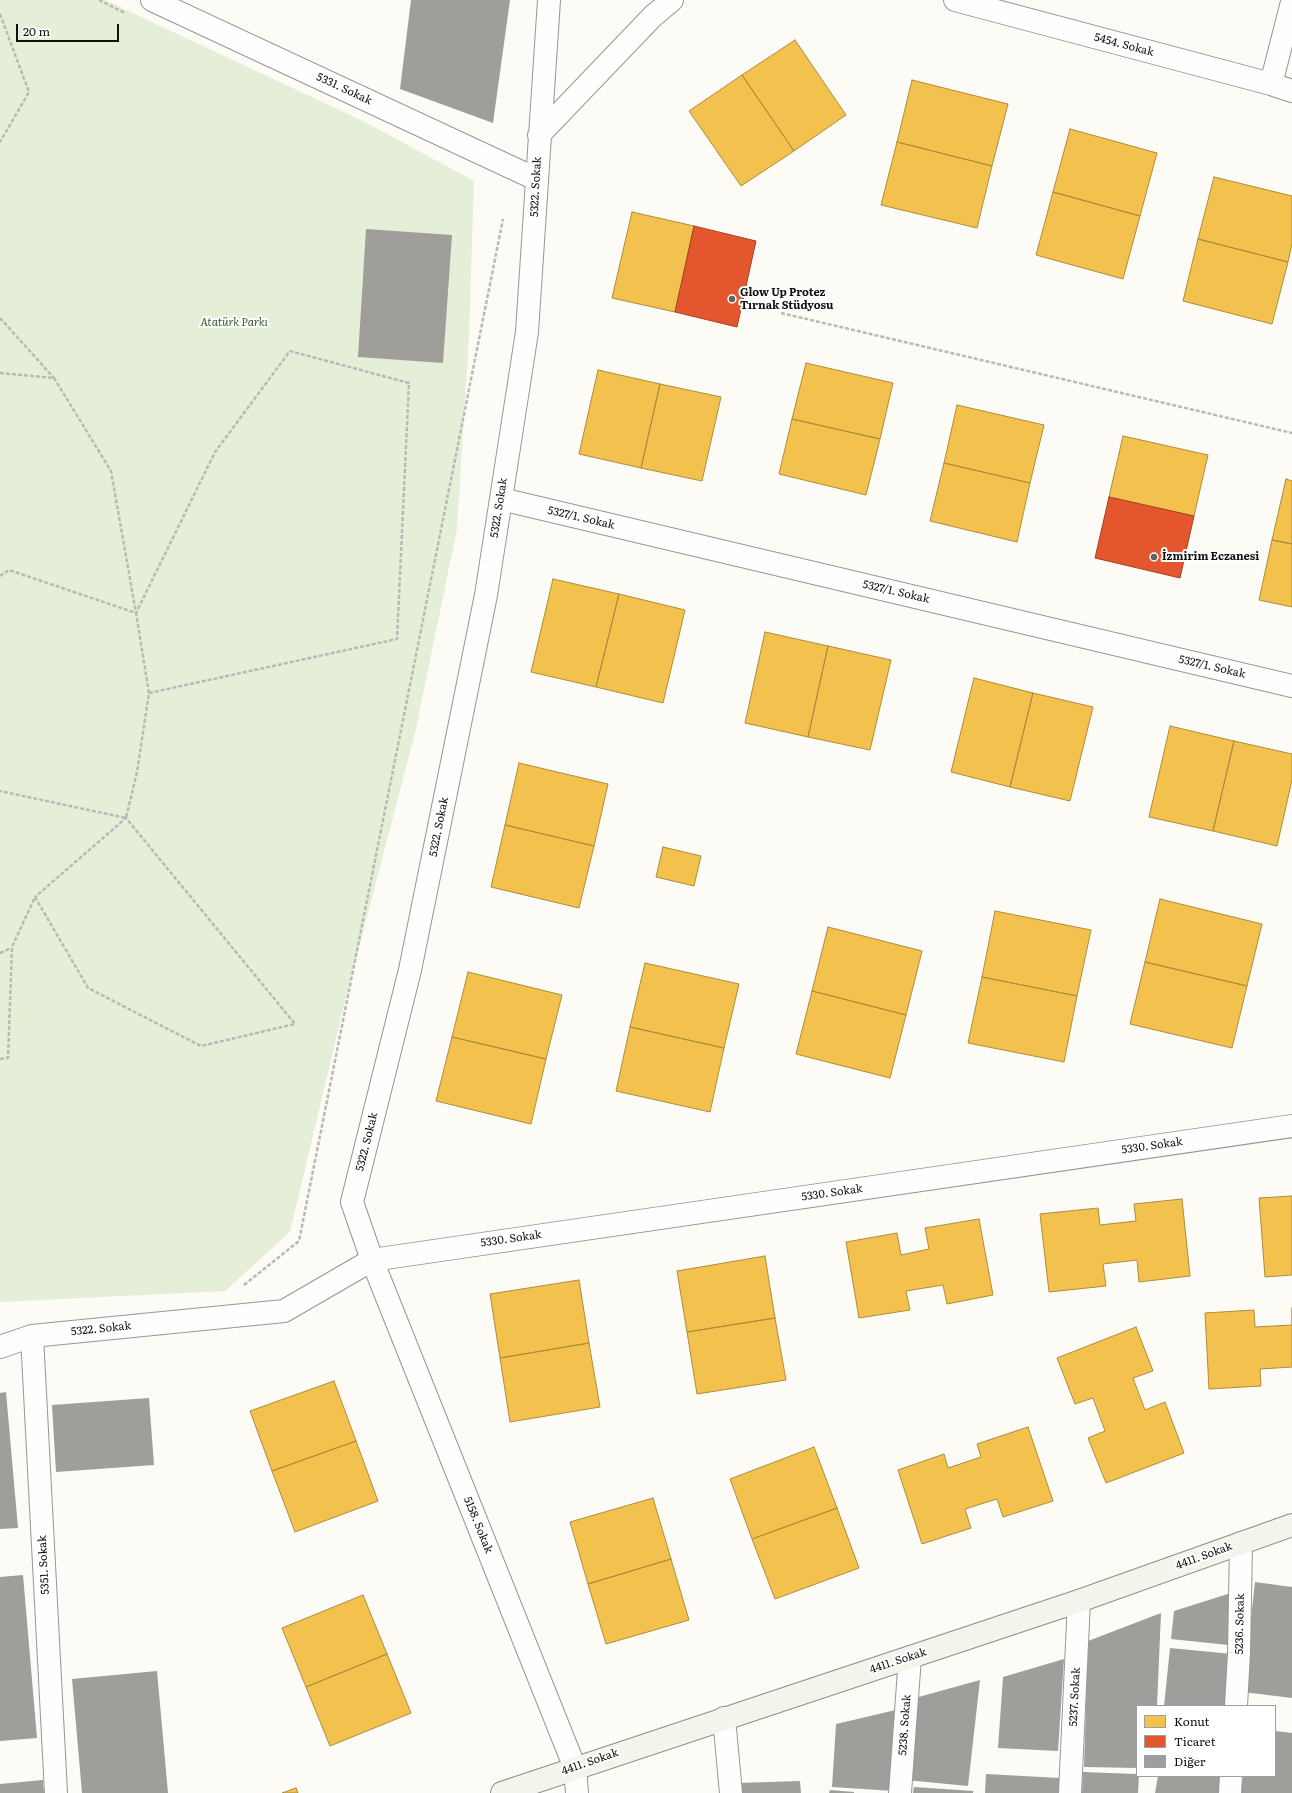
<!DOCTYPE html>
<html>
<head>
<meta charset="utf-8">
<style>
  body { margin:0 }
  #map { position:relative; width:1292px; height:1793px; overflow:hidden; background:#fcfbf6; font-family:Literata,serif }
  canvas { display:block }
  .legend { position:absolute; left:1136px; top:1705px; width:140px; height:72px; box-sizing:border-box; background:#fff; border:1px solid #9f9f9f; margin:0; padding:5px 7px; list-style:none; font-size:12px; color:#101010 }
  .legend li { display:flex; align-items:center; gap:8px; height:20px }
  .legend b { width:20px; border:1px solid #9f9f9f }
  .scale { position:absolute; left:16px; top:24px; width:103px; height:18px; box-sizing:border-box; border:2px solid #101010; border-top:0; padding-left:5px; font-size:12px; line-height:14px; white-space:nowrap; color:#101010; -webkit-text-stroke:3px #fff; paint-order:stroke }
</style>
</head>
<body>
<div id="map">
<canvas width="1292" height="1793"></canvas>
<ul class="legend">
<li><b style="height:11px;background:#f2c14e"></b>Konut</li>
<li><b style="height:11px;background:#e4572e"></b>Ticaret</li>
<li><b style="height:11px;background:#a09e9b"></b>Diğer</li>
</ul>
<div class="scale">20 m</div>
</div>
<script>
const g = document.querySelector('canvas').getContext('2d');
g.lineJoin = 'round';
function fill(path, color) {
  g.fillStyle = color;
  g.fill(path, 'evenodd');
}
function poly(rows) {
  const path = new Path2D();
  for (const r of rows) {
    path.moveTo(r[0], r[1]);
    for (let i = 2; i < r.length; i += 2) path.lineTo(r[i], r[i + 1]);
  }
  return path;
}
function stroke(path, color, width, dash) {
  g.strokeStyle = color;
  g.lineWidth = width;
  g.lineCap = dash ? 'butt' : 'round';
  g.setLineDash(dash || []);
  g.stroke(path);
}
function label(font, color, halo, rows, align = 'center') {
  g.font = font + ' Literata,serif';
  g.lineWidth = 4;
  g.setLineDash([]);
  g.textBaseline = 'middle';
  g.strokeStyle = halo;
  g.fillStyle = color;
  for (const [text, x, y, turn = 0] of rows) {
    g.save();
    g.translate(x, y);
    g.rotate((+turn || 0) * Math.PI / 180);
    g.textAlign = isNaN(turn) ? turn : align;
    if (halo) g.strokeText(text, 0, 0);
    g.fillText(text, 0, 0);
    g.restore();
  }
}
const green = poly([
  [0,0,105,0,365,122,474,181,469,336,457,529,415,733,346,997,290,1232,225,1291,0,1302]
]);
const homes = poly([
  [795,40,846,115,794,151,742,75,795,40],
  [742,75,794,151,741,186,689,111,742,75],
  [912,80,1008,104,992,166,897,142,912,80],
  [1070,129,1157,153,1140,216,1053,192,1070,129],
  [897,142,992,166,977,228,881,205,897,142],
  [1214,177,1292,196,1292,244,1288,262,1198,239,1214,177],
  [1053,192,1140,216,1123,279,1036,255,1053,192],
  [632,212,694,226,675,312,612,298,632,212],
  [1198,239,1288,262,1272,324,1183,301,1198,239],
  [806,363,893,383,880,439,792,419,806,363],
  [598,370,660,384,641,468,579,454,598,370],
  [660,384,721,397,702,481,641,468,660,384],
  [957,405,1044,425,1030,483,944,463,957,405],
  [792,419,880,439,866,495,779,474,792,419],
  [1123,436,1208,455,1194,516,1109,497,1123,436],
  [944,463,1030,483,1017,542,930,521,944,463],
  [1286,479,1292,481,1292,544,1272,540,1286,479],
  [1272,540,1292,544,1292,607,1259,600,1272,540],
  [553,579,619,594,596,687,531,672,553,579],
  [619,594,685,610,663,703,596,687,619,594],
  [765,632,828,646,808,737,745,723,765,632],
  [828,646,891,660,870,750,808,737,828,646],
  [974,678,1033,693,1010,787,951,772,974,678],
  [1033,693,1093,707,1070,801,1010,787,1033,693],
  [1170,726,1234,741,1213,831,1149,817,1170,726],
  [1234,741,1292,754,1292,780,1277,846,1213,831,1234,741],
  [519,763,608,784,594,846,505,825,519,763],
  [505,825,594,846,579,908,491,887,505,825],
  [663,847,701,856,694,886,656,877,663,847],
  [1160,899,1262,924,1247,986,1145,962,1160,899],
  [995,911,1091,930,1077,996,982,977,995,911],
  [828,927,922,951,906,1015,812,991,828,927],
  [1145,962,1247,986,1232,1048,1130,1024,1145,962],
  [645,963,739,984,724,1048,630,1027,645,963],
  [468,972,562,995,546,1059,452,1037,468,972],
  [982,977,1077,996,1064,1062,968,1043,982,977],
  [812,991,906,1015,890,1078,796,1054,812,991],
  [630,1027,724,1048,710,1112,616,1091,630,1027],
  [452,1037,546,1059,531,1124,436,1101,452,1037],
  [1292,1196,1292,1275,1265,1277,1259,1198,1292,1196],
  [1182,1199,1190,1276,1139,1282,1137,1260,1103,1264,1106,1286,1049,1292,1040,1214,1098,1208,1100,1225,1136,1221,1134,1204,1182,1199],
  [979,1219,993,1295,947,1304,943,1285,906,1291,910,1310,859,1318,846,1242,897,1233,901,1255,929,1249,925,1228,979,1219],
  [765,1256,775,1318,687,1332,677,1271,765,1256],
  [579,1280,589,1343,500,1358,490,1294,579,1280],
  [1292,1308,1292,1367,1260,1369,1261,1386,1209,1389,1205,1313,1254,1310,1255,1327,1292,1325,1292,1308],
  [775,1318,786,1380,697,1394,687,1332,775,1318],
  [1136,1327,1153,1371,1133,1378,1145,1410,1165,1402,1184,1453,1106,1483,1088,1438,1105,1431,1093,1398,1075,1404,1057,1358,1136,1327],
  [589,1343,600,1407,510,1422,500,1358,589,1343],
  [334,1381,356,1441,272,1471,250,1411,334,1381],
  [1028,1427,1053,1501,1003,1517,997,1499,965,1509,971,1528,922,1544,898,1470,944,1454,948,1468,981,1457,977,1444,1028,1427],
  [356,1441,378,1501,295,1532,272,1471,356,1441],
  [814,1447,837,1508,752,1539,730,1479,814,1447],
  [653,1498,671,1559,588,1584,570,1522,653,1498],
  [837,1508,859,1568,775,1599,752,1539,837,1508],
  [671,1559,689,1620,606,1644,588,1584,671,1559],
  [363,1595,387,1654,306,1687,282,1628,363,1595],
  [387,1654,411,1713,330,1746,306,1687,387,1654],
  [296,1788,298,1793,282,1793,296,1788]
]);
const shops = poly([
  [694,226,756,241,737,327,675,312,694,226],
  [1109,497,1194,516,1180,578,1095,558,1109,497]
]);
const building = poly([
  [411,0,510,0,493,123,400,89],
  [366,229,452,235,443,363,358,357],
  [6,1392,18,1528,0,1529,0,1393],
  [149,1398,154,1465,56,1472,52,1405],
  [23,1575,37,1738,0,1741,0,1577],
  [1255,1582,1292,1587,1292,1698,1243,1692],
  [1234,1592,1228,1645,1171,1639,1174,1611],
  [1161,1613,1157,1706,1137,1706,1137,1768,1084,1767,1088,1641],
  [1170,1648,1232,1654,1228,1706,1164,1706],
  [1064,1659,1058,1751,998,1748,1003,1677],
  [157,1671,168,1793,82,1793,72,1679],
  [980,1680,968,1786,906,1780,915,1698],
  [900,1709,894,1791,832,1787,836,1724],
  [1275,1731,1292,1733,1292,1793,1241,1793,1243,1776,1275,1776],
  [1083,1772,1137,1774,1139,1776,1138,1793,1082,1793],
  [986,1774,1060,1778,1059,1793,985,1793],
  [1158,1776,1220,1776,1219,1793,1155,1793],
  [43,1780,44,1793,0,1793,0,1784],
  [800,1781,801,1793,740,1793,739,1783],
  [914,1787,973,1791,973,1793,913,1793],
  [830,1790,854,1792,854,1793,829,1793]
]);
const path = poly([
  [99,0,125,13],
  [0,14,29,92,0,142],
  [781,313,1292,433],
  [0,318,54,378],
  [0,373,54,378,111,471,136,613,215,452,290,351,409,383,397,639,149,693],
  [0,576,9,570,136,613,149,693,137,772,126,818,0,791],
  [0,953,11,948],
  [0,1059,8,1058,12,947,35,897,88,988,201,1046,295,1024,126,818,35,897],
  [244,1285,299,1241,503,219]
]);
const street = poly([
  [152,0,536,179],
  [955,0,1271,84,1292,91],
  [1271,84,1292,2],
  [539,135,653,16,672,0],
  [501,499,1292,686],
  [32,1336,56,1793],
  [0,1347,32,1336,284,1311,372,1260,352,1202,410,970,486,595,527,332,549,0],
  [1236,1706,1239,1653,1241,1543],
  [724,1718,731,1793],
  [577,1793,575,1768,372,1260,1292,1126],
  [900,1793,910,1657],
  [1070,1793,1079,1601],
  [1230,1793,1231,1776]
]);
const secondary = poly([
  [502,1793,1079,1601,1292,1525]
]);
const markers = [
  [732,299,4,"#636260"],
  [1154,557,4,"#636260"]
];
const streetNames = [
  ["5454. Sokak",1124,45,15],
  ["5331. Sokak",344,89,25],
  ["5322. Sokak",536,187,-87],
  ["5322. Sokak",499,508,-81],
  ["5327/1. Sokak",581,518,13],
  ["5327/1. Sokak",896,592,13],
  ["5327/1. Sokak",1212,667,13],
  ["5322. Sokak",439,827,-79],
  ["5322. Sokak",367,1142,-76],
  ["5330. Sokak",1152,1146,-8],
  ["5330. Sokak",832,1193,-8],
  ["5330. Sokak",511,1239,-8],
  ["5322. Sokak",101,1329,-6],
  ["5158. Sokak",478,1525,68],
  ["4411. Sokak",1204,1556,-20],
  ["5351. Sokak",44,1565,-93],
  ["5236. Sokak",1240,1624,-89],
  ["4411. Sokak",898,1661,-18],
  ["5237. Sokak",1075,1697,-87],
  ["5238. Sokak",905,1725,-86],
  ["4411. Sokak",590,1762,-19]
];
const poiNames = [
  ["Glow Up Protez",740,293],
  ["Tırnak Stüdyosu",740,306],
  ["İzmirim Eczanesi",1162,557]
];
const parkNames = [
  ["Atatürk Parkı",234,323]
];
fill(green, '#e5efd8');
fill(homes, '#f2c14e');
stroke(homes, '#ae8c3b', 1);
fill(shops, '#e4572e');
stroke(shops, '#a44225', 1);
fill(building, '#a09e9b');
stroke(street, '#969694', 24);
stroke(secondary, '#8d8c8a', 24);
stroke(path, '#b9b9b8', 2.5, [4, 2]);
stroke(street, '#fffefe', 22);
stroke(secondary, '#f4f3ec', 22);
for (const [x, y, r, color] of markers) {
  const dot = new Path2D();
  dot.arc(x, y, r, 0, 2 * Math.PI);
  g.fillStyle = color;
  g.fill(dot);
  stroke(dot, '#fff', 1.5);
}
label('11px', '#101010', '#fff', streetNames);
label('bold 11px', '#101010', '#fff', poiNames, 'left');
label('italic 11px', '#326027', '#fff', parkNames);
</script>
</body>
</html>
